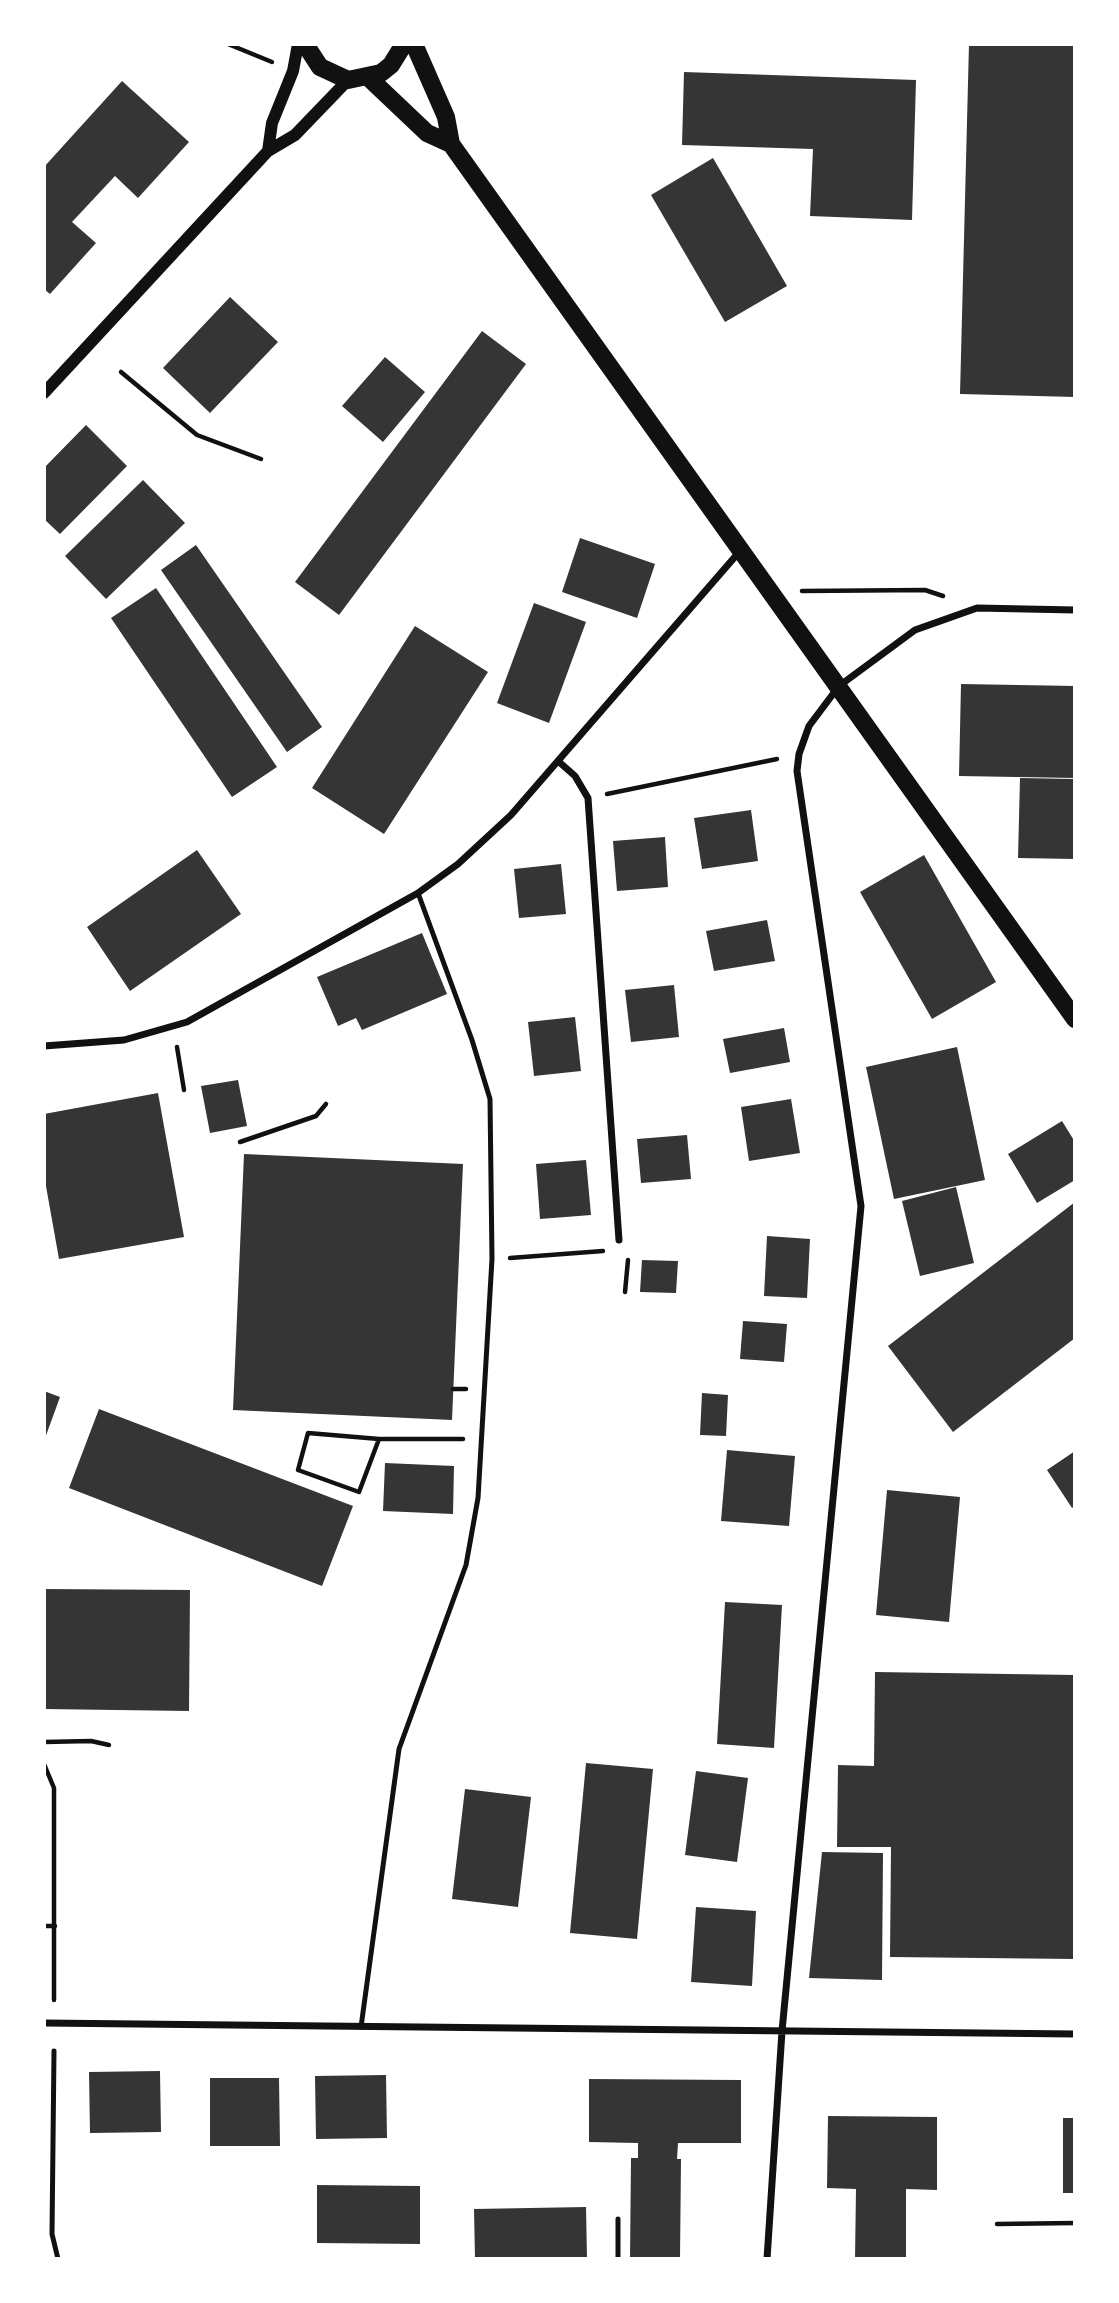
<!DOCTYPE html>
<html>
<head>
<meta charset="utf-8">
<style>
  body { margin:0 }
  #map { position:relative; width:1119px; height:2303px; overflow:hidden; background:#fff; font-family:Commissioner,sans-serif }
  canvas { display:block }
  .frame { position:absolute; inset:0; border:46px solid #fff; pointer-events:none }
</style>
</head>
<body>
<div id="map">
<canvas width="1119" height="2303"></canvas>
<div class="frame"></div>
</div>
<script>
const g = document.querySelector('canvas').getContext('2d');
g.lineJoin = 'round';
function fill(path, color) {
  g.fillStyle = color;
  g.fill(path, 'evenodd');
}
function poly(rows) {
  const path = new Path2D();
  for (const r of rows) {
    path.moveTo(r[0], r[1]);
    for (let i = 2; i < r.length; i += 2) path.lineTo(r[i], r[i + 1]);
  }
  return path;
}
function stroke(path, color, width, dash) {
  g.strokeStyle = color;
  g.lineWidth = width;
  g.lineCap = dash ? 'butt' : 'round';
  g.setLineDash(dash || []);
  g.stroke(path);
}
const building = poly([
  [969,44,1075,44,1075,397,960,394],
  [684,72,916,80,912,220,810,216,813,149,682,145],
  [122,81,189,142,138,198,115,176,72,222,96,243,50,294,44,289,44,167],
  [713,158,787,286,725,322,651,195],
  [230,297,278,342,210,413,163,368],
  [482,331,526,364,339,615,295,582],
  [385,357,425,392,383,442,342,406],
  [86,425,127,466,60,534,44,519,44,468],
  [143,480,185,523,106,599,65,556],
  [580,538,655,564,637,618,562,592],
  [196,545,322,727,287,752,161,570],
  [156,588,277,767,232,797,111,618],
  [534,603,586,622,549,723,497,703],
  [415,626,488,672,384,834,312,788],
  [961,684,1075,686,1075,778,959,776],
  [1020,778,1075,779,1075,859,1018,858],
  [751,810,758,861,702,869,694,818],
  [665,837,668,887,617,891,613,841],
  [197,850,241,914,130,991,87,927],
  [924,855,996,982,932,1019,860,892],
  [561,864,566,914,519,918,514,869],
  [767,920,775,961,714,971,706,931],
  [422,933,447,994,362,1030,356,1018,338,1026,317,977],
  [674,985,679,1037,631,1042,625,990],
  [575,1017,581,1071,534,1076,528,1022],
  [784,1028,790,1062,730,1073,723,1039],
  [957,1047,985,1180,894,1199,866,1067],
  [238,1080,247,1126,210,1133,201,1086],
  [158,1093,184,1237,59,1259,44,1175,44,1114],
  [791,1099,800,1153,749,1161,741,1107],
  [1062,1121,1075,1142,1075,1180,1037,1203,1008,1154],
  [687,1135,691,1179,641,1183,637,1139],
  [244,1154,463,1164,452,1420,233,1410],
  [586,1160,591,1215,540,1219,536,1164],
  [956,1187,974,1263,920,1276,902,1201],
  [1075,1202,1075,1338,953,1432,888,1346],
  [767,1236,810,1239,807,1298,764,1296],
  [642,1260,678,1261,676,1293,640,1292],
  [743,1321,787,1324,784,1362,740,1359],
  [44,1391,60,1397,44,1441],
  [702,1393,728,1395,726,1436,700,1435],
  [99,1409,353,1506,322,1586,69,1488],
  [727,1450,795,1456,789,1526,721,1521],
  [1075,1451,1075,1506,1072,1508,1047,1470],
  [385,1463,454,1466,453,1514,383,1511],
  [887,1490,960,1497,949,1622,876,1615],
  [44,1589,190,1590,189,1711,44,1709],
  [725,1602,782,1605,774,1748,717,1744],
  [875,1672,1075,1675,1075,1959,890,1957,891,1847,837,1847,838,1765,874,1766],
  [586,1763,653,1769,637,1939,570,1933],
  [696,1771,748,1778,737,1862,685,1855],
  [465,1789,531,1797,518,1907,452,1899],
  [822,1852,883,1853,882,1980,809,1978],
  [696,1907,756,1911,752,1986,691,1982],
  [160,2071,161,2132,90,2133,89,2072],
  [386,2075,387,2138,316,2139,315,2076],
  [210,2078,279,2078,280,2146,210,2146],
  [589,2079,741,2080,741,2143,678,2143,677,2159,681,2159,680,2259,630,2259,631,2158,638,2158,638,2143,589,2142],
  [828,2116,937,2117,937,2190,906,2189,906,2259,855,2259,856,2189,827,2188],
  [1063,2118,1075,2118,1075,2193,1063,2193],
  [317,2185,420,2186,420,2244,317,2243],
  [586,2207,587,2259,475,2259,474,2209]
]);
const path = poly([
  [228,44,272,62],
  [121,372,197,435,261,459],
  [802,591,925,590,943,596],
  [607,794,777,759],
  [177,1047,184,1090],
  [240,1142,316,1116,326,1104],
  [510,1258,603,1251],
  [625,1292,628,1260],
  [453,1389,466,1389],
  [379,1439,308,1433,298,1470,359,1492,379,1439,463,1439],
  [44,1742,91,1741,109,1745],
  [44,1764,54,1788,54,2000],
  [44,1926,55,1926],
  [997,2224,1075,2223]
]);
const service = poly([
  [361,2027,399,1749,466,1565,478,1498,492,1259,490,1099,472,1040,418,893],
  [54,2051,52,2234,58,2259],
  [618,2219,618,2259]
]);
const minor = poly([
  [558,761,575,776,588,798,619,1240],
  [44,1046,124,1040,187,1022,418,893,458,864,511,815,740,551],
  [44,2023,1075,2034],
  [767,2259,782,2031,861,1206,797,771,799,754,809,726,839,686,915,630,977,608,1075,610]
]);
const tertiary = poly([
  [268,151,272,123,293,71,298,44],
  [44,393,268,151,295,135,348,80]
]);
const primary = poly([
  [305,44,320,67,348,80,381,73,391,65,404,44],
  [414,44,446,117,451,144,1075,1019],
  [369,78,427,133,451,144]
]);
fill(building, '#353535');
stroke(path, '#111', 4.5);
stroke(service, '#111', 5);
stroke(minor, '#111', 7);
stroke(tertiary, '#111', 12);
stroke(primary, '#111', 18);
</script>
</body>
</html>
